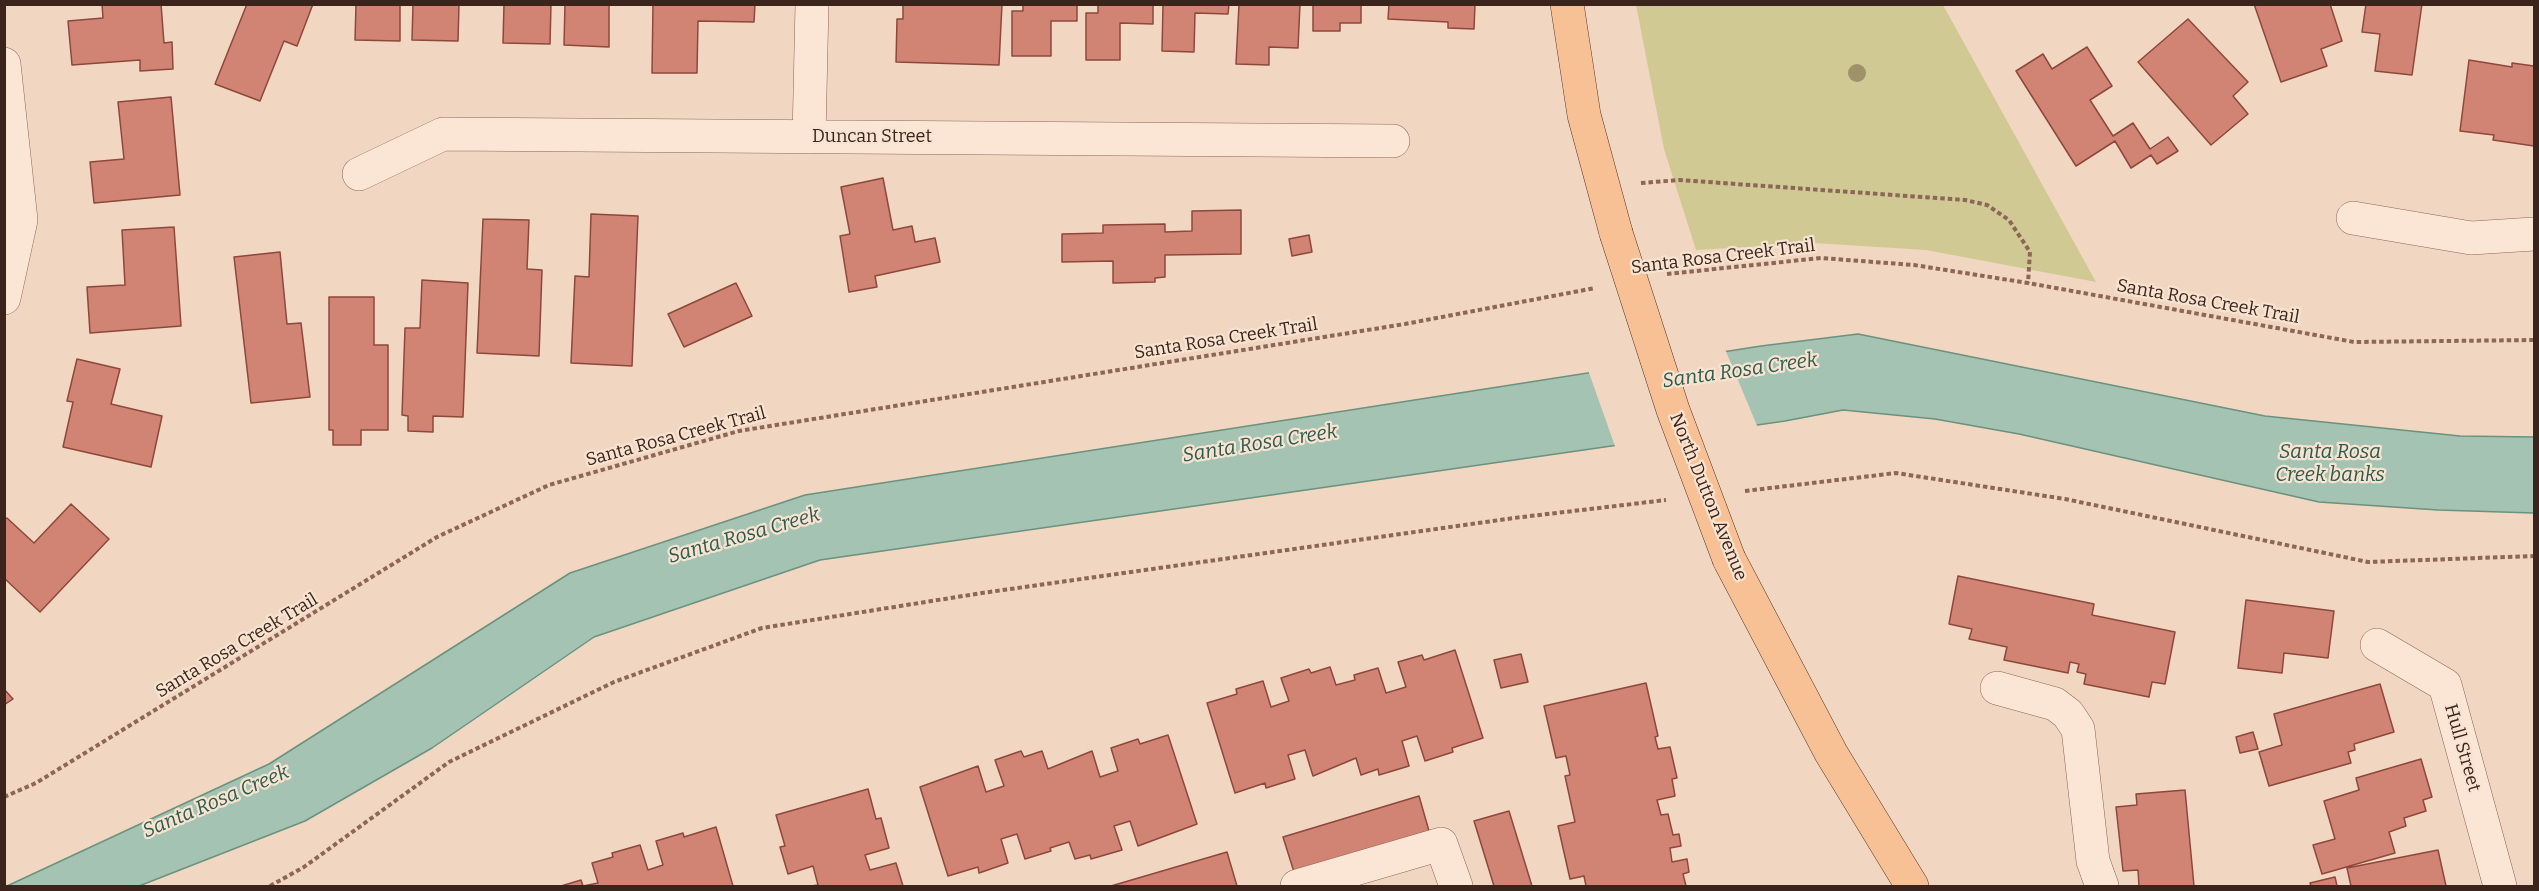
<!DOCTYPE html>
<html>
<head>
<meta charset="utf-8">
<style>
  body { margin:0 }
  #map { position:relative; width:2539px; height:891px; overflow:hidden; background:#f1d7c1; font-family:Bitter,serif }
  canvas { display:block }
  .frame { position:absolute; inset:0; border:6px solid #3b241c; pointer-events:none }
</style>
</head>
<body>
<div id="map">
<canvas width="2539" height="891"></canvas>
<div class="frame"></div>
</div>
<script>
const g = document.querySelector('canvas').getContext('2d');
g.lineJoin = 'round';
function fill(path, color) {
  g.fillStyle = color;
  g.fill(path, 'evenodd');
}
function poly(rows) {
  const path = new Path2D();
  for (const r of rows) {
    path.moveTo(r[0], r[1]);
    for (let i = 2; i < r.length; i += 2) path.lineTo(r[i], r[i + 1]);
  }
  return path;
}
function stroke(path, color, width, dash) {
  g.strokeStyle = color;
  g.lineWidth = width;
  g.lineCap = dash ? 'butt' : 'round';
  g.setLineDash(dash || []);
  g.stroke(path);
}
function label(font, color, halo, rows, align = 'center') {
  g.font = font + ' Bitter,serif';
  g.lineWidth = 4.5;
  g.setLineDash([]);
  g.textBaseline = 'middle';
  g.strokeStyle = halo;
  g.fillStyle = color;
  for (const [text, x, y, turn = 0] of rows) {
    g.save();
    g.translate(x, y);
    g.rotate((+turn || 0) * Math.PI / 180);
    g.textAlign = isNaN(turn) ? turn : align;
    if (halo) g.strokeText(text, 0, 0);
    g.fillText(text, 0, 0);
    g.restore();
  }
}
const green = poly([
  [1636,5,1943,5,2096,282,1926,250,1814,243,1696,250,1664,149]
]);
const water = poly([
  [1858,334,2265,416,2460,436,2534,437,2534,513,2438,510,2319,502,2019,434,1935,419,1843,410,1785,421,820,560,594,637,432,748,305,821,139,886,7,886,269,764,570,573,805,495,1761,346,1858,334]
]);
const pier = poly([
  [1725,349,1758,428,1616,449,1588,370]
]);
const building = poly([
  [102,4,161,4,164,43,172,42,173,69,140,71,140,60,72,65,68,21,103,18,102,4],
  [247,4,313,4,297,46,284,41,260,101,215,84,247,4],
  [356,4,400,4,400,41,355,40,356,4],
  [413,4,459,4,458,41,412,40,413,4],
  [504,4,551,4,550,44,503,43,504,4],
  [565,4,609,4,609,47,564,45,565,4],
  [653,4,755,4,754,22,698,21,697,73,652,73,653,4],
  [903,4,1002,4,999,65,896,62,897,19,903,19,903,4],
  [1023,4,1077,4,1077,21,1051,21,1051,56,1012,56,1012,11,1023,11,1023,4],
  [1098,4,1153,4,1153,24,1120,23,1120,60,1086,60,1086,13,1098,13,1098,4],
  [1229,4,1228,14,1195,13,1194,52,1162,51,1163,5,1229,4],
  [1239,4,1300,4,1298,48,1269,47,1269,65,1236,64,1239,4],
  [1313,4,1361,4,1361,23,1340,23,1340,31,1313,31,1313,4],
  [1389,4,1475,4,1474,29,1448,28,1448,22,1388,19,1389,4],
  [2254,4,2330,4,2342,41,2321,49,2327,66,2281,82,2254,4],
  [2366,4,2422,4,2412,75,2375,71,2380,34,2362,32,2366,4],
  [2188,19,2248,82,2233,96,2248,114,2211,145,2138,62,2188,19],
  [2087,47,2112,86,2090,100,2113,136,2133,123,2150,149,2168,137,2178,151,2157,164,2151,155,2131,168,2115,141,2076,166,2016,71,2043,54,2052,69,2087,47],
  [2469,60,2512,67,2512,63,2534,66,2534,146,2493,140,2494,135,2460,131,2469,60],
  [171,97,180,195,94,203,90,162,124,159,118,102,171,97],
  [883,178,893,230,912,226,915,242,935,238,940,262,875,276,877,287,849,292,840,236,850,234,841,187,883,178],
  [1241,210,1241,254,1165,255,1165,277,1155,278,1155,282,1113,283,1113,261,1062,262,1062,234,1103,233,1103,225,1165,224,1165,232,1192,231,1192,211,1241,210],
  [591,214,638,216,632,366,571,363,575,276,589,277,591,214],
  [483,219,529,220,527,269,542,270,539,356,477,353,483,219],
  [174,227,181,326,90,333,87,287,125,285,122,230,174,227],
  [1309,235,1312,252,1292,256,1289,239,1309,235],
  [280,252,287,324,301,323,310,397,251,403,234,257,280,252],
  [422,280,468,283,463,417,433,416,433,432,408,431,408,416,402,415,405,328,420,328,422,280],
  [736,283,752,316,684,347,668,314,736,283],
  [329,297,374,297,374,345,388,345,388,430,361,430,361,445,333,445,333,430,329,430,329,297],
  [77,359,120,369,111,404,162,416,151,467,63,447,73,402,67,401,77,359],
  [71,504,109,539,40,612,4,578,4,520,7,518,34,543,71,504],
  [1958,576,2094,604,2092,615,2175,632,2165,684,2152,682,2149,697,2084,684,2086,674,2077,672,2079,664,2070,662,2068,673,2004,660,2007,647,1969,639,1972,629,1949,624,1958,576],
  [2246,600,2334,611,2328,658,2284,653,2282,673,2238,668,2246,600],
  [1455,650,1483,738,1452,748,1453,752,1425,761,1417,736,1402,741,1409,766,1379,775,1378,769,1361,775,1356,758,1313,776,1305,750,1288,755,1295,779,1266,788,1265,783,1235,793,1207,703,1237,694,1236,689,1263,681,1271,707,1289,701,1281,678,1309,669,1311,673,1330,667,1336,685,1355,680,1354,675,1378,668,1386,693,1406,687,1398,662,1422,655,1424,660,1455,650],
  [1521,654,1528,682,1501,688,1494,660,1521,654],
  [1646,683,1658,736,1655,737,1658,749,1670,747,1677,778,1672,779,1675,796,1657,800,1661,815,1668,814,1673,835,1679,834,1681,846,1670,848,1672,862,1687,859,1689,872,1683,874,1686,886,1586,886,1584,876,1570,879,1558,826,1575,822,1565,776,1570,775,1566,756,1556,758,1544,706,1646,683],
  [2380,684,2394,732,2354,744,2355,750,2348,752,2351,763,2269,786,2259,752,2282,745,2274,714,2380,684],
  [4,689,13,699,4,705,4,689],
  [2253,732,2258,749,2240,753,2236,737,2253,732],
  [1168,735,1197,824,1138,846,1130,821,1114,826,1122,850,1091,859,1090,855,1075,859,1069,842,1050,848,1051,851,1025,859,1017,834,1001,839,1008,863,979,873,978,867,948,876,920,787,978,766,986,792,1004,786,995,760,1021,751,1024,757,1042,751,1048,769,1092,751,1100,777,1118,771,1111,748,1138,739,1140,744,1168,735],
  [2421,759,2432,797,2423,800,2426,811,2404,818,2406,826,2389,832,2395,853,2322,874,2313,845,2335,839,2324,801,2359,790,2356,778,2421,759],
  [868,789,876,819,881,818,889,848,865,855,870,870,896,863,903,886,811,886,818,885,813,866,788,874,780,847,785,846,776,815,868,789],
  [2185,790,2194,886,2139,886,2138,870,2123,871,2116,807,2137,805,2136,794,2185,790],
  [1419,796,1429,831,1294,872,1283,837,1419,796],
  [1509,811,1532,886,1494,886,1474,821,1509,811],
  [716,827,733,886,583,886,598,883,592,863,613,857,612,853,640,845,648,870,663,865,656,841,683,833,684,837,716,827],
  [2438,850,2446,886,2351,886,2347,868,2438,850],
  [1227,852,1237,886,1111,886,1227,852],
  [2335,877,2337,886,2311,886,2310,883,2335,877],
  [581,880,583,886,561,886,581,880]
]);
const path = poly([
  [1641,183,1679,180,1965,200,1987,205,2009,220,2030,252,2028,283],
  [1667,274,1821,258,1914,265,2028,283,2354,342,2534,340],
  [1745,491,1896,473,2065,499,2368,562,2534,556],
  [4,797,36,783,437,537,549,485,739,431,1405,324,1595,288],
  [270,886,304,867,449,762,614,682,762,628,982,593,1514,518,1666,500]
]);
const minor = poly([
  [4,64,21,220,4,298],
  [809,137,812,4],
  [359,174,443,134,1393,141],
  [2353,218,2471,238,2534,234],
  [2377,645,2445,685,2500,886],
  [1997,688,2055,704,2068,714,2078,729,2093,861,2102,886],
  [1297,886,1441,844,1456,886]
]);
const major = poly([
  [1567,4,1584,115,1616,233],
  [1729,559,1831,753,1912,886]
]);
const majorBridge = poly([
  [1616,233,1673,410,1729,559]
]);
const trees = [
  [1857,73]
];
const streetNames = [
  ["Duncan Street",872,137],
  ["Santa Rosa Creek Trail",1723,257,-7],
  ["Santa Rosa Creek Trail",2208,302,10],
  ["Santa Rosa Creek Trail",1226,339,-9],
  ["Santa Rosa Creek Trail",676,437,-15],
  ["North Dutton Avenue",1708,497,68],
  ["Santa Rosa Creek Trail",237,646,-31],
  ["Hull Street",2462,748,74]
];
const waterNames = [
  ["Santa Rosa Creek",1740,371,-8],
  ["Santa Rosa Creek",1260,444,-9],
  ["Santa Rosa",2330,452],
  ["Creek banks",2330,475],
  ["Santa Rosa Creek",744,536,-16],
  ["Santa Rosa Creek",216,802,-23]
];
fill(green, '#d0c994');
fill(water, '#a4c3b2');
stroke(water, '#6a927e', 1.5);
fill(pier, '#f1d7c1');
fill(building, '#d28474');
stroke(building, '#8d483b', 1.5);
stroke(minor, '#8c6657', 34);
stroke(major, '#59362c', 34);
stroke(path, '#8c6657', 4, [4.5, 3]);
stroke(minor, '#fbe6d5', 33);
stroke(major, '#f7c195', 33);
stroke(majorBridge, '#59362c', 34, []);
stroke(majorBridge, '#f7c195', 33);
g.fillStyle = '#9d9269';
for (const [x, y] of trees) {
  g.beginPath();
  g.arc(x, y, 9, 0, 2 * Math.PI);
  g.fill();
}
label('18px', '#3b241c', '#f8e3d1', streetNames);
label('italic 20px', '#2a5b4d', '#f8e3d1', waterNames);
</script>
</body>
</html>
